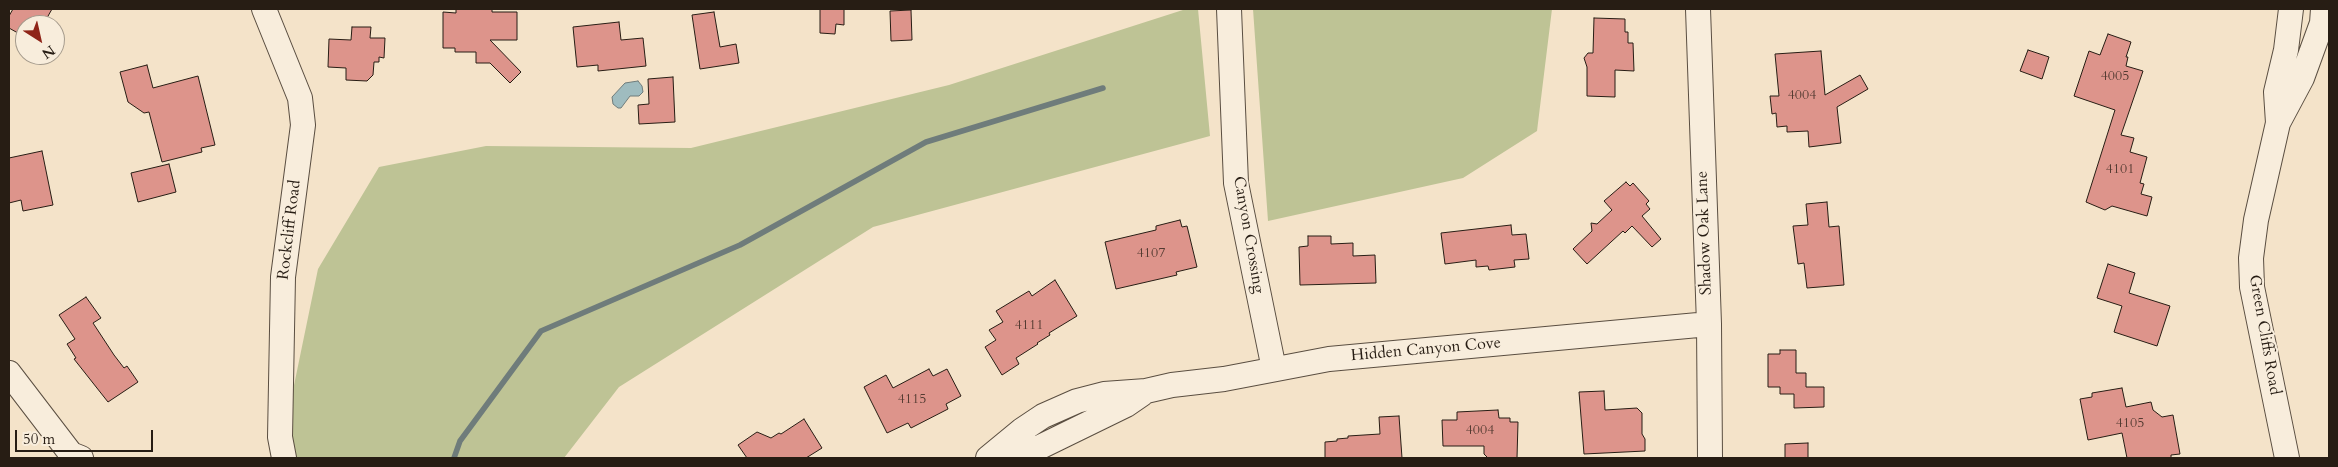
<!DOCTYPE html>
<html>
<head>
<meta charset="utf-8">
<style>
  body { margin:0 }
  #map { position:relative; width:2338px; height:467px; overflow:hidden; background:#f4e3c9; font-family:Cardo,serif }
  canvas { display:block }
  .frame { position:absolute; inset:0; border:10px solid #271d14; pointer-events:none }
  .north { position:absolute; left:15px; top:15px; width:50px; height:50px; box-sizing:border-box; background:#f8eddc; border:1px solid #a49a8c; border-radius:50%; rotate:145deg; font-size:14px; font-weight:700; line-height:20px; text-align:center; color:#271d14 }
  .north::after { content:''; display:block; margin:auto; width:18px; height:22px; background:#8f2418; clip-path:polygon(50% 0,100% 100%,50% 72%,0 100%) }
  .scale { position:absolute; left:15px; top:430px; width:138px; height:22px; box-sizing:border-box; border:2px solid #271d14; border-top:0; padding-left:6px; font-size:15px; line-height:18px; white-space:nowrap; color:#271d14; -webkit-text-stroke:4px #f8eddc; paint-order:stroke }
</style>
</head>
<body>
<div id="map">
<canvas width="2338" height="467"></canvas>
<div class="frame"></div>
<div class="north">N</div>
<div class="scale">50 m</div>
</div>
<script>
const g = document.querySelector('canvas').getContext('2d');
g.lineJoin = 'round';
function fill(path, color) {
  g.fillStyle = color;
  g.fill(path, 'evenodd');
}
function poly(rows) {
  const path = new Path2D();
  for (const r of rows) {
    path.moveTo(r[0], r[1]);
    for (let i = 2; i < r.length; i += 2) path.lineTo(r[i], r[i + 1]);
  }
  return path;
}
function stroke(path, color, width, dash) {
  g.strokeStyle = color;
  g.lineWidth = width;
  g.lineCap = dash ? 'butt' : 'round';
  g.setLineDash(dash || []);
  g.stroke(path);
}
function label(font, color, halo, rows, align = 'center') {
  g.font = font + ' Cardo,serif';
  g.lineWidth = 4;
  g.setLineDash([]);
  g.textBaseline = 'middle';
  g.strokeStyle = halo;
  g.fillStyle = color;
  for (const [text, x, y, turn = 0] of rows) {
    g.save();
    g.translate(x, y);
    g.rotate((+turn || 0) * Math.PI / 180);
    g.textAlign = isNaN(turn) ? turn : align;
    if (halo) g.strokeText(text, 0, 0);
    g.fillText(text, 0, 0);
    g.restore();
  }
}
const green = poly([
  [1186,9,1198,9,1210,136,873,227,619,387,564,458,279,458,318,269,379,167,486,146,691,148,949,85],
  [1253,9,1552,9,1537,131,1463,178,1268,221]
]);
const water = poly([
  [638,81,642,86,643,92,639,96,630,96,621,108,618,108,613,104,612,97,625,83,638,81]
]);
const stream = poly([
  [454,458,460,441,541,331,740,245,926,142,1103,88]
]);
const building = poly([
  [13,9,52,9,43,25,25,25,25,37,9,28,9,16,13,9],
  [456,9,492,9,492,12,517,12,517,40,490,40,521,72,510,83,490,63,476,63,476,52,455,52,455,48,443,48,443,12,456,13,456,9],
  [820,9,844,9,844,25,836,24,835,34,820,33,820,9],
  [911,10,912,40,891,41,890,11,911,10],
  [714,12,720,47,736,44,739,63,700,69,692,15,714,12],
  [1594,18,1625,19,1625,32,1628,32,1628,43,1633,43,1634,71,1615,70,1615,97,1587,96,1587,67,1584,58,1588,53,1593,53,1594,18],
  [619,22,621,40,643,38,646,66,598,71,598,65,577,67,573,27,619,22],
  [352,27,371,27,370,38,385,38,384,58,379,57,379,62,374,62,373,75,367,81,346,80,346,68,328,67,329,39,351,40,352,27],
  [2108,34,2131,42,2126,57,2128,57,2126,66,2143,71,2121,135,2134,138,2130,152,2147,157,2140,183,2144,184,2141,194,2152,197,2147,216,2112,206,2105,210,2086,202,2115,110,2074,96,2089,51,2100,55,2108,34],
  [2028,50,2049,57,2042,79,2020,71,2028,50],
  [1821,51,1825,95,1860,75,1868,89,1837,107,1841,143,1809,147,1808,131,1787,132,1787,126,1777,127,1776,113,1772,114,1770,96,1779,96,1775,54,1821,51],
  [147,65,153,88,198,76,215,145,201,148,202,152,162,162,149,112,144,113,128,102,120,72,147,65],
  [673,77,675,122,639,124,638,105,649,104,648,79,673,77],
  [42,151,53,205,23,211,21,200,9,203,9,158,42,151],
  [169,164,176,192,138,202,131,173,169,164],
  [1626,182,1630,186,1633,183,1649,201,1646,204,1650,209,1642,216,1661,239,1652,247,1632,226,1625,233,1623,231,1587,264,1573,249,1592,231,1591,223,1597,224,1612,210,1604,201,1626,182],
  [1827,202,1829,227,1839,226,1844,285,1807,288,1804,263,1798,264,1793,226,1808,225,1806,204,1827,202],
  [1180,220,1182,227,1187,226,1197,267,1176,272,1177,275,1116,289,1105,242,1156,230,1156,226,1180,220],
  [1511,225,1512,235,1526,234,1529,259,1514,260,1515,267,1489,270,1488,266,1476,267,1476,260,1445,264,1441,233,1511,225],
  [1308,236,1331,236,1331,244,1353,243,1353,256,1375,255,1376,283,1300,285,1299,247,1308,246,1308,236],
  [2108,264,2135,273,2129,293,2170,306,2157,346,2114,332,2122,306,2097,298,2108,264],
  [1055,280,1077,316,1049,333,1050,335,1037,343,1038,344,1016,358,1019,364,1002,375,985,347,996,340,989,330,1003,322,996,311,1029,291,1032,296,1055,280],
  [86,297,101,318,93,323,114,355,124,368,127,366,138,382,108,402,74,359,76,358,67,344,75,339,59,315,86,297],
  [1780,350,1796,350,1796,373,1806,373,1806,387,1824,387,1824,407,1794,408,1794,394,1780,394,1780,387,1768,387,1768,354,1780,354,1780,350],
  [929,369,933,376,947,369,961,396,946,404,948,409,911,428,908,423,887,433,864,387,886,375,893,388,929,369],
  [2122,388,2126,407,2151,402,2153,410,2162,417,2173,415,2180,454,2171,455,2171,458,2127,458,2122,433,2088,440,2080,399,2092,397,2092,393,2122,388],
  [1604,391,1605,410,1637,408,1642,413,1642,434,1645,439,1645,451,1584,454,1579,392,1604,391],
  [1498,410,1499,418,1510,418,1510,422,1518,422,1517,458,1488,458,1484,454,1484,446,1443,446,1442,420,1457,420,1457,412,1498,410],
  [1399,416,1402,458,1325,458,1325,442,1337,441,1337,439,1348,438,1348,436,1380,434,1379,417,1399,416],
  [804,419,822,448,806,458,747,458,738,445,757,432,771,438,779,433,781,434,804,419],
  [1808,443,1808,458,1785,458,1785,444,1808,443]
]);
const minor = poly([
  [264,9,300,98,303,125,283,277,280,437,284,458],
  [1229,9,1236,183,1274,369],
  [1698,9,1709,324,1710,458],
  [2278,123,2302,78,2322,23,2323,9],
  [9,373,71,454,81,458],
  [988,458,1022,430,1043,416,1077,401,1104,394,1146,391,1172,385,1224,379,1329,359,1709,324],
  [1000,458,1040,447,1126,405,1142,394],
  [2287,458,2252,287,2251,258,2256,220,2278,123,2276,92,2286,50,2291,9]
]);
const numberNames = [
  ["4005",2115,77],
  ["4004",1802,96],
  ["4101",2120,170],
  ["4107",1151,254],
  ["4111",1029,326],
  ["4115",912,400],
  ["4105",2130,424],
  ["4004",1480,431]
];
const streetNames = [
  ["Rockcliff Road",290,230,-83],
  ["Shadow Oak Lane",1705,233,-92],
  ["Canyon Crossing",1248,235,80],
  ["Green Cliffs Road",2264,335,80],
  ["Hidden Canyon Cove",1426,350,-5]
];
fill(green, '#bec395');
fill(water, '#9fbcbf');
stroke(water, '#6f7c7b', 1);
stroke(stream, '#6f7c7b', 5.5);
fill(building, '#dd948b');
stroke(building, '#271d14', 1);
stroke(minor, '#5a4e41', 26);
stroke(minor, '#f8eddc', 24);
label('14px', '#543b32', null, numberNames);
label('16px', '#271d14', '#f8eddc', streetNames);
</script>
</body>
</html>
